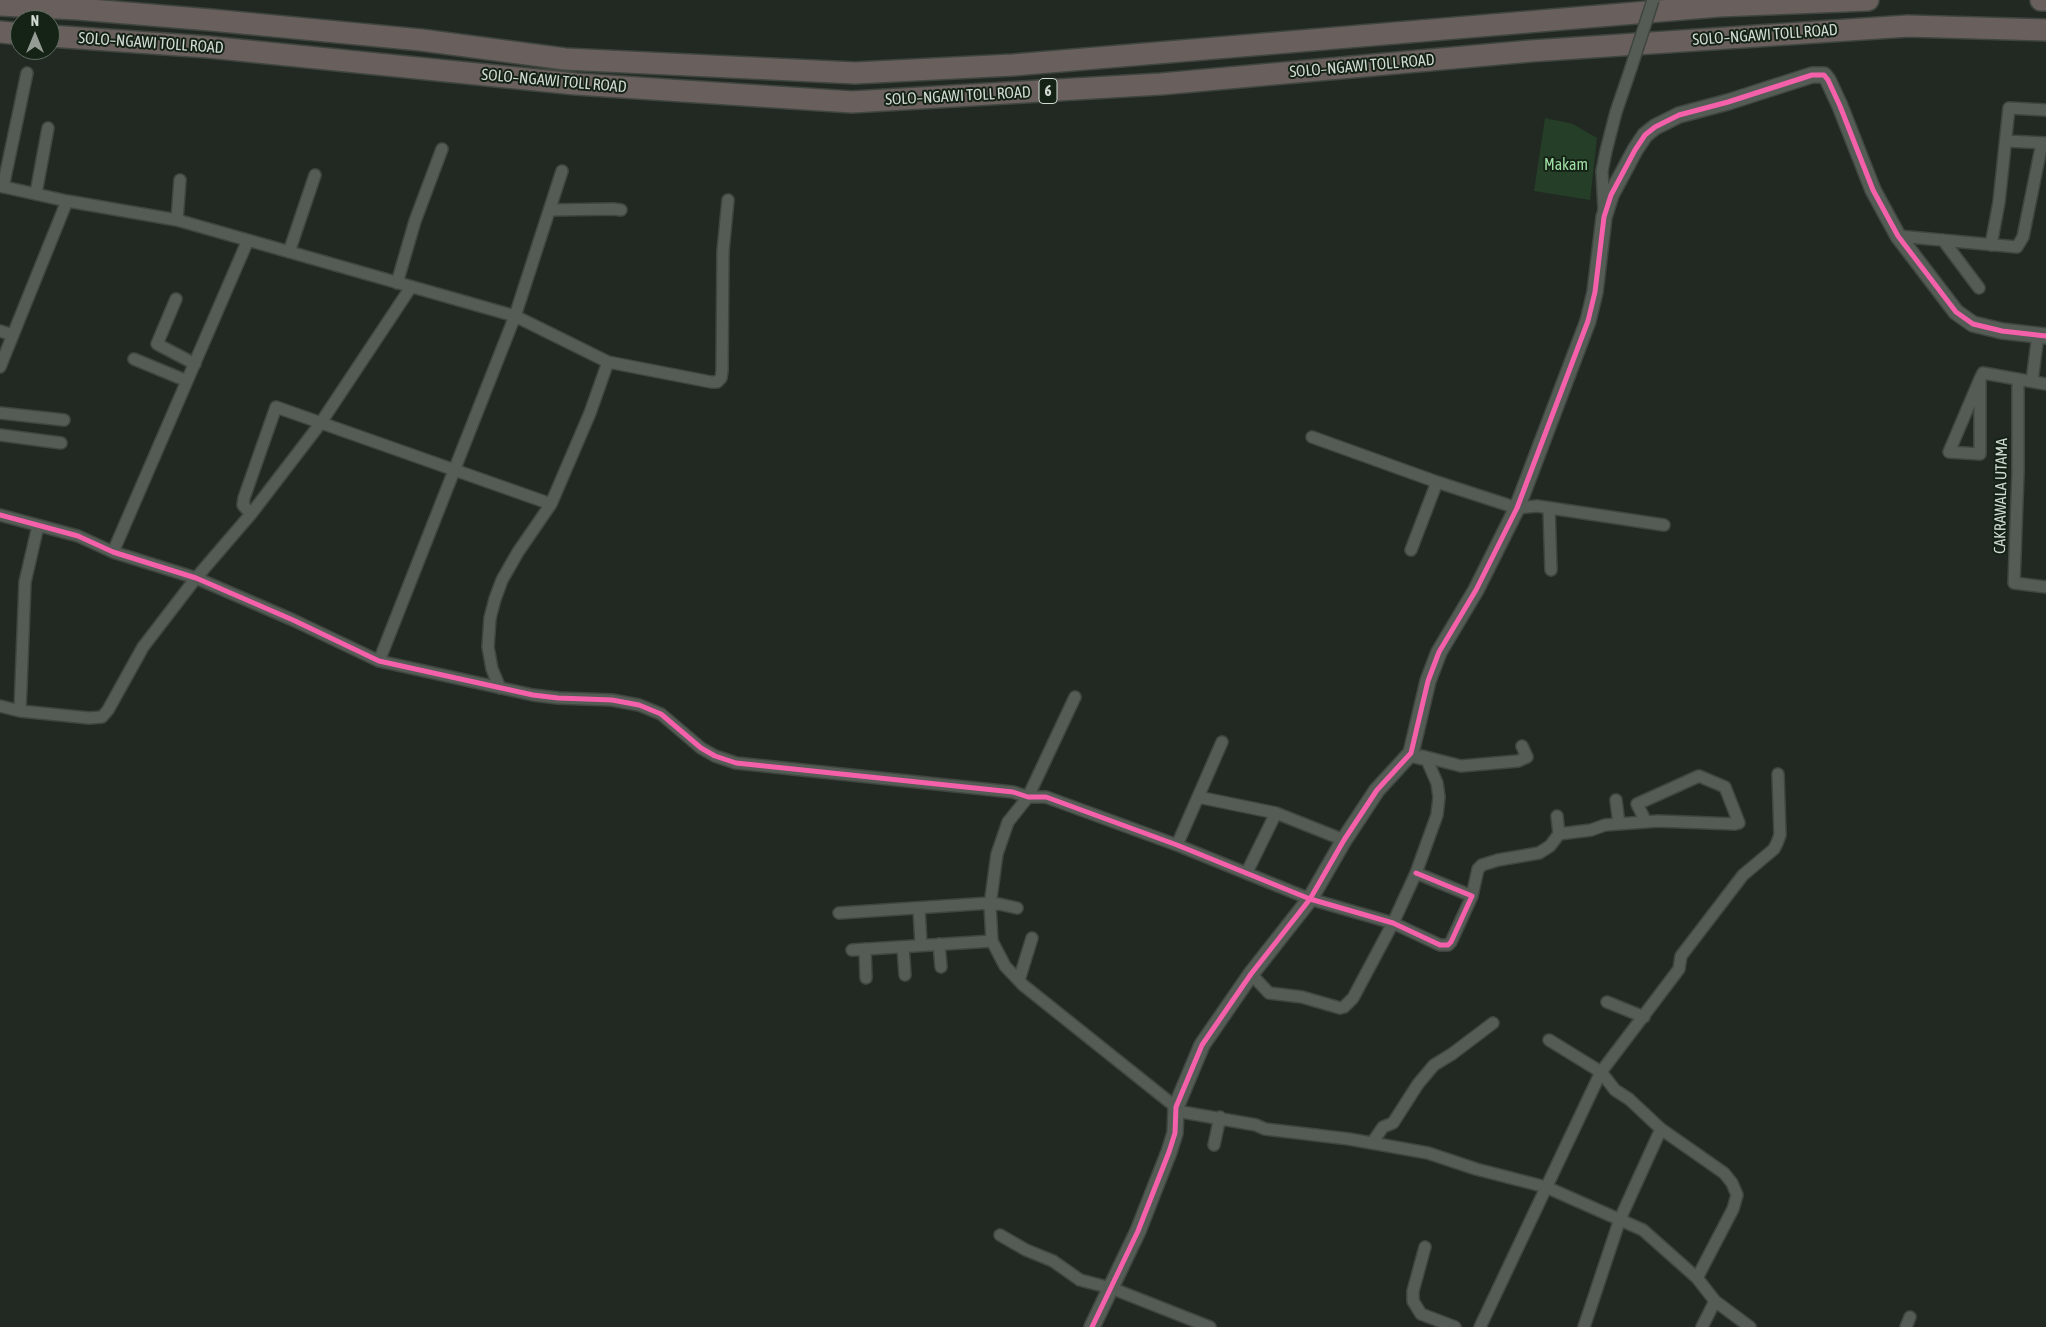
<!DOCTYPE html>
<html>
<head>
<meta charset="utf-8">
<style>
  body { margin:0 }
  #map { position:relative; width:2046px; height:1327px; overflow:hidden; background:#222923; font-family:"Asap Condensed",sans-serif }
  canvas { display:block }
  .north { position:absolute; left:10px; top:10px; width:50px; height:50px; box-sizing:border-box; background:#152216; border:1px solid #606c61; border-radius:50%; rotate:0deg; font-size:14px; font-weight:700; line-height:20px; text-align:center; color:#d1dad2 }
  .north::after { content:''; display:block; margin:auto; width:18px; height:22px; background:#949c95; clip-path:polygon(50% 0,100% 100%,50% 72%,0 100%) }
</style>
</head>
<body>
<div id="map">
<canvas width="2046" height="1327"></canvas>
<div class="north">N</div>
</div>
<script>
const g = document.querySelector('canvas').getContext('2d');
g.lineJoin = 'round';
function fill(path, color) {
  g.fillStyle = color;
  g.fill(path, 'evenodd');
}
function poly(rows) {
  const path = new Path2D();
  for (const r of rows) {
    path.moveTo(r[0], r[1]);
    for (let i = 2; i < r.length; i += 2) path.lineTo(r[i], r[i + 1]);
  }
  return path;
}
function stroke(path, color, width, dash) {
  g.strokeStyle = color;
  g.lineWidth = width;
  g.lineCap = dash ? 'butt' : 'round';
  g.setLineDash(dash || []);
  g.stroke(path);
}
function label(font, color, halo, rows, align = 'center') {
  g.font = font + ' "Asap Condensed",sans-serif';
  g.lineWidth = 4;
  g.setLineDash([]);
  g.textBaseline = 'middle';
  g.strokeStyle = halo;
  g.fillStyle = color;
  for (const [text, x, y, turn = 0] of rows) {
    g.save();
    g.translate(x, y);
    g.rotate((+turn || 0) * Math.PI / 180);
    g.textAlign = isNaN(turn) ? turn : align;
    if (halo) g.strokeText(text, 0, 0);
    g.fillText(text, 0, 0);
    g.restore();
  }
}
const green = poly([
  [1545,118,1573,124,1597,138,1590,200,1534,191]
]);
const minor = poly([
  [2006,141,2046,143],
  [0,186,67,201,177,220,515,316,608,362,711,382,717,382,721,378,722,371,723,251,728,200],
  [3,187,27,73],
  [36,193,48,128],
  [550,210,613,209,621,210],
  [1604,210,1602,171,1606,151,1616,112,1631,68],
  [177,220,180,180],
  [1898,236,2017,247,2023,237,2042,143],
  [1943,240,1979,288],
  [1991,245,1999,202,2009,108,2046,110],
  [289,252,315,175],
  [397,283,415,221,442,149],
  [176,299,157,344,195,364],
  [0,331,13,335],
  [134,359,187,381],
  [0,367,67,201],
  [1980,379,1980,454,1949,452,1980,379,1983,373,2046,384],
  [2018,379,2018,473,2014,583,2046,587],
  [2032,381,2038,335],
  [0,413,64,420],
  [0,435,61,443],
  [1312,437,1437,482,1517,508,1537,506,1664,525],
  [1549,508,1551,570],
  [251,514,243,505,244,498,276,407,551,504],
  [0,515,78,536,113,552,196,578,293,620,379,661,533,695,558,698,612,700,639,705,661,714,701,748,715,756,736,763,1013,792,1028,797,1046,797,1177,845,1310,899,1393,923,1440,945,1448,945,1451,942,1472,896,1416,873],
  [1411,550,1437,482],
  [113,552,248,240],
  [379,661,515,316,562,171],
  [500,688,492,669,488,647,490,618,495,599,502,580,518,552,551,504,590,413,608,362],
  [1075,697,1028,797,1008,822,997,854,990,905,992,941,1005,966,1023,985,1182,1112,1256,1125,1265,1129,1349,1139,1428,1153,1476,1169,1546,1187,1643,1230,1697,1278,1715,1301,1750,1327],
  [0,706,20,711,89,718,102,717,108,710,143,647,196,578,251,514,320,424,411,287],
  [20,711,25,582,38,526],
  [1422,756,1461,766,1518,761,1527,757,1522,746],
  [1198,797,1276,813,1344,840],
  [1616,800,1619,824],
  [1557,816,1559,834],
  [1177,845,1222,742],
  [1247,872,1276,813],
  [1472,896,1478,869,1482,865,1498,860,1539,853,1550,846,1559,834,1591,830,1605,825,1658,821,1735,824,1739,823,1725,787,1699,776,1637,804,1646,822],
  [990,905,999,904,1017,908],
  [919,908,921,945],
  [839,913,990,903],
  [939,944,941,967],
  [903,947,905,975],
  [865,949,866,978],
  [852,950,992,941],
  [1251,974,1269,993,1302,997,1340,1008,1344,1007,1353,998,1393,923,1416,873,1437,815,1439,797,1437,783,1427,760,1409,756],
  [1019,980,1032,938],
  [1607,1002,1644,1017],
  [1549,1040,1601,1072,1615,1090,1629,1099,1661,1129,1724,1173,1732,1183,1737,1195,1733,1209,1697,1278],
  [1372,1143,1383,1127,1393,1123,1418,1084,1434,1065,1452,1054,1493,1023],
  [1214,1145,1220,1117],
  [1000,1235,1026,1250,1053,1261,1080,1280,1111,1288,1210,1327],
  [1425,1247,1413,1291,1413,1301,1421,1314,1455,1327],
  [1480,1327,1601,1072,1679,969,1681,956,1743,875,1774,849,1777,843,1780,835,1778,774],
  [1584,1327,1620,1219,1661,1129],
  [1702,1327,1715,1301],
  [1906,1327,1910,1317]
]);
const tertiary = poly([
  [1092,1327,1138,1231,1169,1152,1175,1133,1176,1107,1202,1045,1251,974,1310,899,1344,840,1377,790,1411,753,1428,681,1439,652,1476,590,1517,508,1588,321,1595,292,1604,217,1611,195,1635,150,1645,135,1655,127,1679,115,1728,102,1812,75,1824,75,1828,80,1840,106,1873,190,1898,236,1956,312,1973,324,2002,331,2046,336]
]);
const motorway = poly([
  [2041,0,2046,0],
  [0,5,78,9,211,20,421,40,565,59,855,73,1013,65,1719,6,1868,0],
  [0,32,20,34],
  [50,36,208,47,576,84,852,102,1161,84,1531,51,1908,26,2046,30]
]);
const minorBridge = poly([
  [1631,68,1653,0]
]);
const cycleway = poly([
  [0,515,78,536,113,552,196,578,293,620,379,661,533,695,558,698,612,700,639,705,661,714,701,748,715,756,736,763,1013,792,1028,797,1046,797,1177,845,1310,899,1393,923,1440,945,1448,945,1451,942,1472,896,1416,873],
  [1092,1327,1138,1231,1169,1152,1175,1133,1176,1107,1202,1045,1251,974,1310,899,1344,840,1377,790,1411,753,1428,681,1439,652,1476,590,1517,508,1588,321,1595,292,1604,217,1611,195,1635,150,1645,135,1655,127,1679,115,1728,102,1812,75,1824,75,1828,80,1840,106,1873,190,1898,236,1956,312,1973,324,2002,331,2046,336]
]);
const shields = [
  [1048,91,18]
];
const shieldNames = [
  ["6",1048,91]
];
const streetNames = [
  ["SOLO–NGAWI TOLL ROAD",1765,35,-4],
  ["SOLO–NGAWI TOLL ROAD",151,43,4],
  ["SOLO–NGAWI TOLL ROAD",1362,66,-5],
  ["SOLO–NGAWI TOLL ROAD",554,81,5],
  ["SOLO–NGAWI TOLL ROAD",958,96,-3],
  ["CAKRAWALA UTAMA",2001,496,-89]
];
const parkNames = [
  ["Makam",1566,165]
];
fill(green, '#253e27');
stroke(minor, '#3f453f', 14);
stroke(tertiary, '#3f453f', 18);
stroke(motorway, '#3f453f', 24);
stroke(minor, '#555b55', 11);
stroke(tertiary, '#555b55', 15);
stroke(motorway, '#695f5c', 21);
stroke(minorBridge, '#3f453f', 14, []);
stroke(minorBridge, '#555b55', 11);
stroke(cycleway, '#f560ab', 5);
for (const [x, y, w] of shields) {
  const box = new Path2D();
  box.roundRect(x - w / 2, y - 12.5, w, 25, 4);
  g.fillStyle = '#152216';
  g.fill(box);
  stroke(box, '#d1dad2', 1);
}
label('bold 15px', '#d1dad2', null, shieldNames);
label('16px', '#d1dad2', '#152216', streetNames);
label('16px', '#9edea3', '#152216', parkNames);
</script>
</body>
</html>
